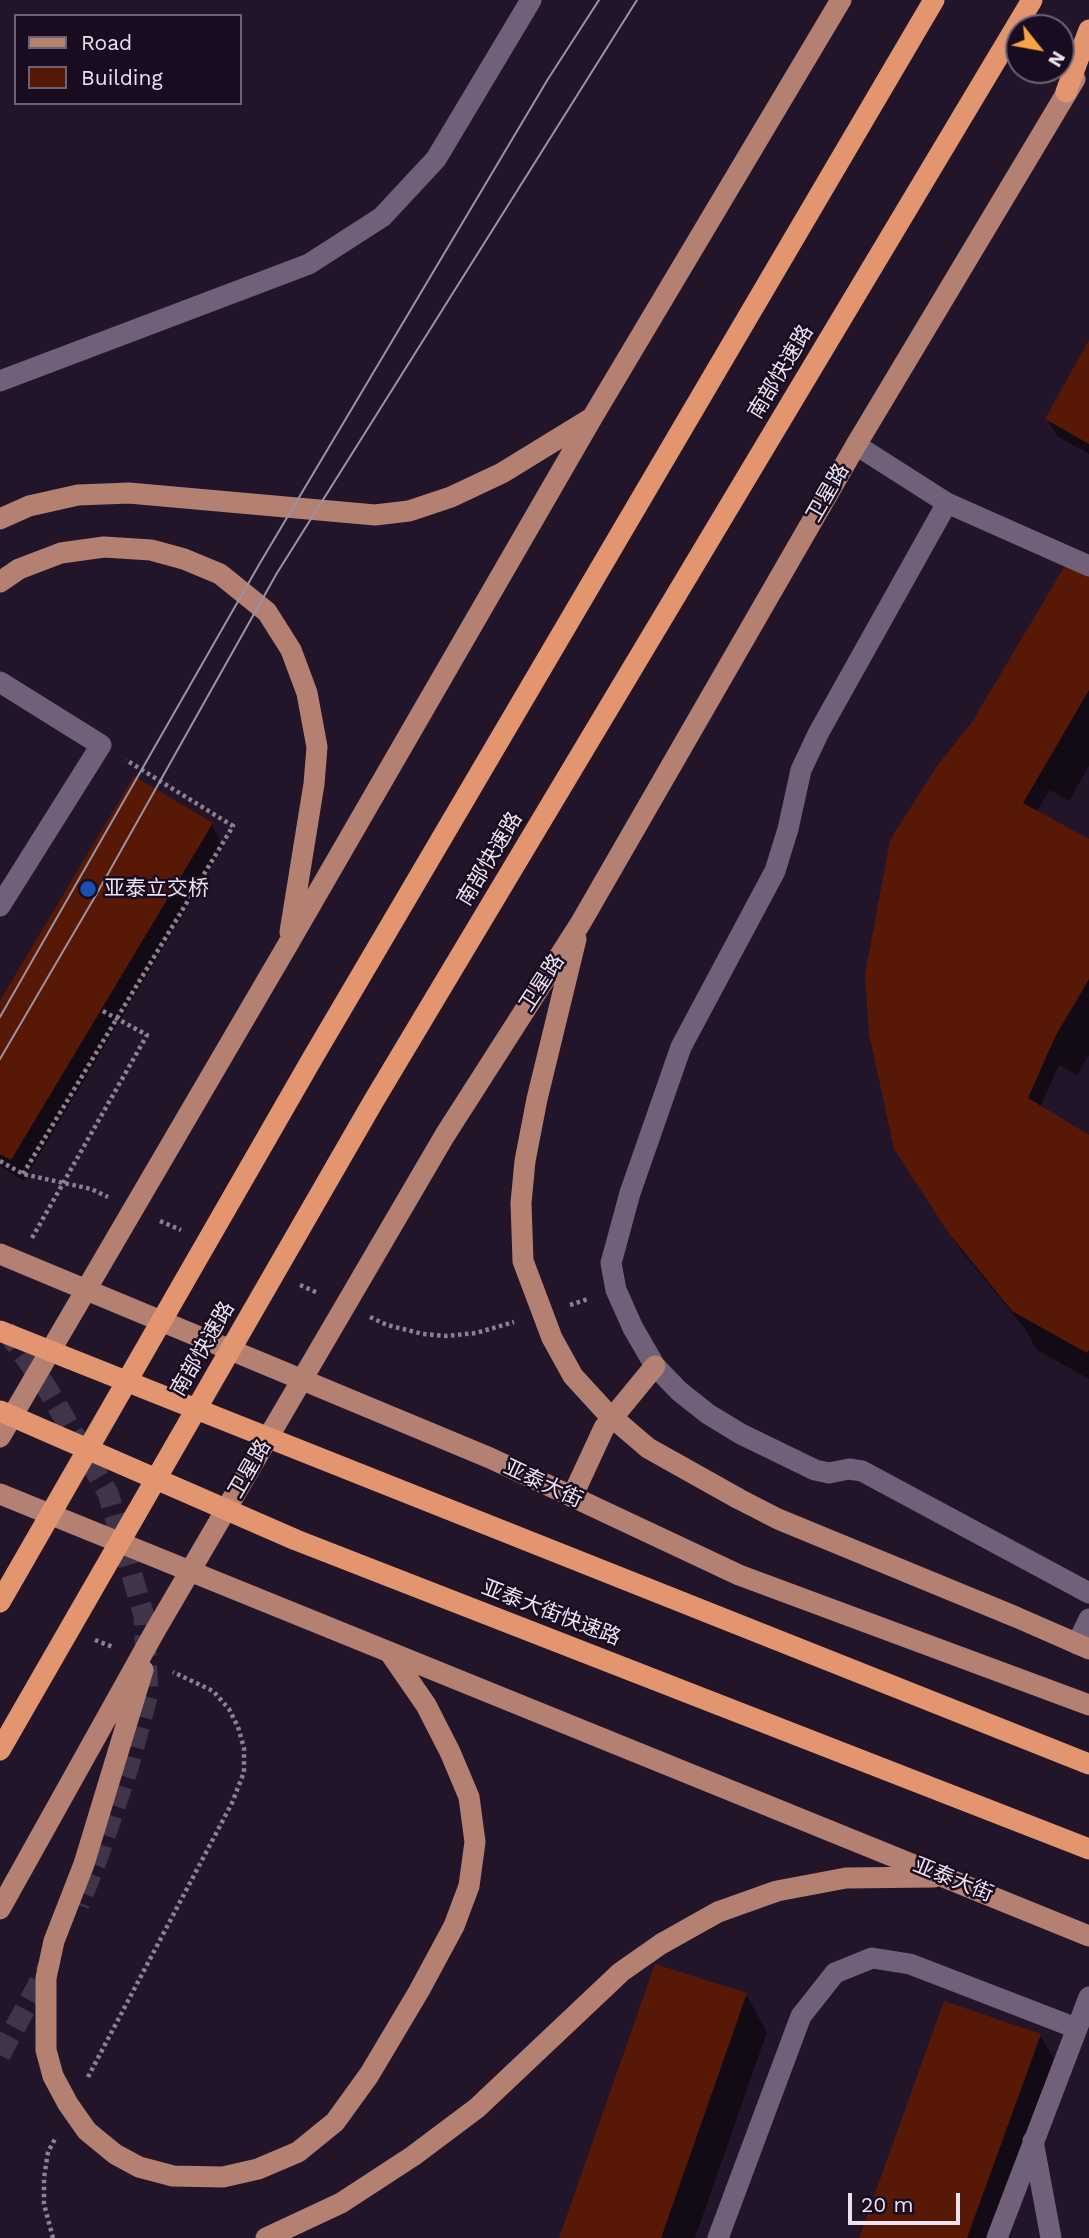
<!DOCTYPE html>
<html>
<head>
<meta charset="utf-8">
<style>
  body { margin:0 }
  #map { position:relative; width:1089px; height:2238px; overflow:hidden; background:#22152a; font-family:"Work Sans",sans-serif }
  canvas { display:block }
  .legend { position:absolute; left:14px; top:14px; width:228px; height:91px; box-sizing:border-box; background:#190c20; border:2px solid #6d6273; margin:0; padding:9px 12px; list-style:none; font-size:21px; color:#ebe2f0 }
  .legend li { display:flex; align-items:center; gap:14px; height:35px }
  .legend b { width:35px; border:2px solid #6d6273 }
  .north { position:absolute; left:1005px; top:14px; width:70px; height:70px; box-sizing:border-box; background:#190c20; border:2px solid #6d6273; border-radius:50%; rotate:121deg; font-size:19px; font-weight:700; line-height:28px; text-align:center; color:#ebe2f0 }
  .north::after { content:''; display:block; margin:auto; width:24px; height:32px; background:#f5a345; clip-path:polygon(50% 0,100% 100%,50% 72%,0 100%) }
  .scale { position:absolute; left:848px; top:2193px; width:112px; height:32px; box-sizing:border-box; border:4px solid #ebe2f0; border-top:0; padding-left:9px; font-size:21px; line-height:24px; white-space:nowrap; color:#ebe2f0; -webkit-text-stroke:5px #190c20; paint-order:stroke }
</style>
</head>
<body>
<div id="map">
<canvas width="1089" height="2238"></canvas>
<ul class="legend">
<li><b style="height:9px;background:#b48072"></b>Road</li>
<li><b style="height:19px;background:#571906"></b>Building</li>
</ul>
<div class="north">N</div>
<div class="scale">20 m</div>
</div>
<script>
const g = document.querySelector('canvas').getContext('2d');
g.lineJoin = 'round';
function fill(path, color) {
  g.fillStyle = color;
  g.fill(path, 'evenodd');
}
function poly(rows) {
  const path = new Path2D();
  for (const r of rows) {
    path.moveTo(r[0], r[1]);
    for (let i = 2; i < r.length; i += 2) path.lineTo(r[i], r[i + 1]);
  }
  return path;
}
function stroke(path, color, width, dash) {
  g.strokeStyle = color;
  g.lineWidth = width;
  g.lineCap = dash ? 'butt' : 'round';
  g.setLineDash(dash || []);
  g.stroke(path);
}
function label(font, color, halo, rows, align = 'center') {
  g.font = font + ' "Work Sans","Noto Sans SC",sans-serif';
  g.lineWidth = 5;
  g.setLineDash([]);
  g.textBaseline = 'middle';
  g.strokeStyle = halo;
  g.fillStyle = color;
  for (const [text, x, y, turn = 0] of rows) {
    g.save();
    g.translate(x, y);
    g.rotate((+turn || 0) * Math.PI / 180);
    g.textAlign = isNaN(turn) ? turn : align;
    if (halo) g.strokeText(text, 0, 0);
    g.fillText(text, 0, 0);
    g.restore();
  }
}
const shadow = poly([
  [1089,344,1089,454,1057,436,1047,419],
  [1089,573,1089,766,1069,801,1050,790,1036,812,1089,841,1089,1055,1077,1075,1059,1065,1040,1108,1089,1137,1089,1379,1037,1350,1025,1329,960,1249,906,1166],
  [211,824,224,846,24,1181,0,1166,0,1004],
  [746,1994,767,2032,695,2238,560,2238],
  [1040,2035,1062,2073,1001,2238,861,2238]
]);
const building = poly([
  [1089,340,1089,444,1045,419],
  [1069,559,1089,571,1089,690,1023,803,1089,839,1089,979,1055,1037,1028,1098,1089,1135,1089,1350,1087,1353,1012,1311,948,1232,894,1149,869,1034,865,975,890,840,937,766,972,722],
  [134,776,213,823,11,1160,0,1154,0,1001],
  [655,1964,747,1993,661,2238,559,2238],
  [944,2001,1041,2034,967,2238,859,2238]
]);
const majorTunnel = poly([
  [5,1329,45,1385,108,1493,144,1616,148,1694,129,1765,100,1851,79,1905],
  [0,2055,49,1965]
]);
const path = poly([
  [0,1161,23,1174,91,1189,108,1197],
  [23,1174,233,826,126,760],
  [160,1221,181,1230],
  [32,1238,147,1035,101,1010],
  [300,1285,318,1293],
  [570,1305,588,1299],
  [370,1317,387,1325,423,1334,446,1336,476,1333,514,1322],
  [95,1640,113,1647],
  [88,2077,232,1803,244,1772,244,1748,238,1727,229,1709,213,1691,173,1672],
  [53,2238,44,2204,44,2178,48,2152,56,2137]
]);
const minor = poly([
  [0,381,309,264,382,217,436,159,531,0],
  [856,445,947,503,1089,566],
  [947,503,819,732,801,770,788,829,775,871,681,1047,630,1193,611,1263,616,1290,633,1328,655,1366,679,1391,708,1414,741,1434,815,1470,829,1473,849,1469,862,1471,1089,1593],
  [0,682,101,745,0,906],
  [1077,1644,1089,1619],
  [1033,2141,1051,2238],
  [718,2238,801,2016,835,1973,872,1958,910,1964,1076,2028],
  [997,2238,1089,1997]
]);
const major = poly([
  [0,519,29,506,78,495,129,493,375,515,409,511,451,497,502,473,590,419],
  [0,582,19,569,61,553,104,547,151,550,184,559,220,574,267,612,291,650,307,693,317,747,314,784,290,932],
  [576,939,537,1099,525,1161,521,1203,523,1261,552,1338,573,1376,606,1412,648,1448,739,1499,778,1519,1016,1617,1089,1649],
  [0,1254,490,1458,739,1575,1089,1705],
  [0,1437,287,946,592,418,841,0],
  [0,1494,1089,1936],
  [572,1497,604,1428,655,1366],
  [143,1670,84,1864,54,1941,46,1978,46,2050,53,2076,68,2104,87,2131,115,2154,139,2167,173,2176,223,2177,258,2169,298,2152,335,2122,369,2075,419,1991,454,1926,469,1886,475,1842,469,1797,450,1752,426,1705,390,1653],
  [0,1909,155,1631,445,1135,580,924,856,445,1075,79],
  [266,2238,341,2203,413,2156,477,2108,621,1972,661,1944,718,1912,777,1891,846,1878,934,1877]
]);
const highway = poly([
  [1066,92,1089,30],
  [0,1331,1089,1764],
  [0,1411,296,1540,1089,1849],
  [0,1602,312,1059,934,0],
  [0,1750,373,1102,1032,0]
]);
const tram = poly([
  [0,1017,260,563,548,79,599,0],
  [0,1059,96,895,277,573,637,0]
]);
const markers = [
  [88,889,9,"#1a4fb4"]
];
const streetNames = [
  ["南部快速路",781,372,-59],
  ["卫星路",828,493,-60],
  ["南部快速路",490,859,-59],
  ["卫星路",542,983,-57],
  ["南部快速路",203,1349,-60],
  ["卫星路",250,1469,-60],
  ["亚泰大街",543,1484,25],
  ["亚泰大街快速路",551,1613,21],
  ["亚泰大街",953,1880,22]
];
const poiNames = [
  ["亚泰立交桥",104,889]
];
fill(shadow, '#0007');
fill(building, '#571906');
stroke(majorTunnel, '#403448', 21, [21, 10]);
stroke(path, '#8b8192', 4.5, [3.5, 3.5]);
stroke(minor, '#706079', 21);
stroke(major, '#b48072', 21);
stroke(highway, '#e2956e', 21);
stroke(tram, '#9c92a2', 2);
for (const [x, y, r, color] of markers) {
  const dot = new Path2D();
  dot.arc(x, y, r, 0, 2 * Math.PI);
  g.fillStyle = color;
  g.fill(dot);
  stroke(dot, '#190c20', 2.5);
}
label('21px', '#ebe2f0', '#190c20', streetNames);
label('21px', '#ebe2f0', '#190c20', poiNames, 'left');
</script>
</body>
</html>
